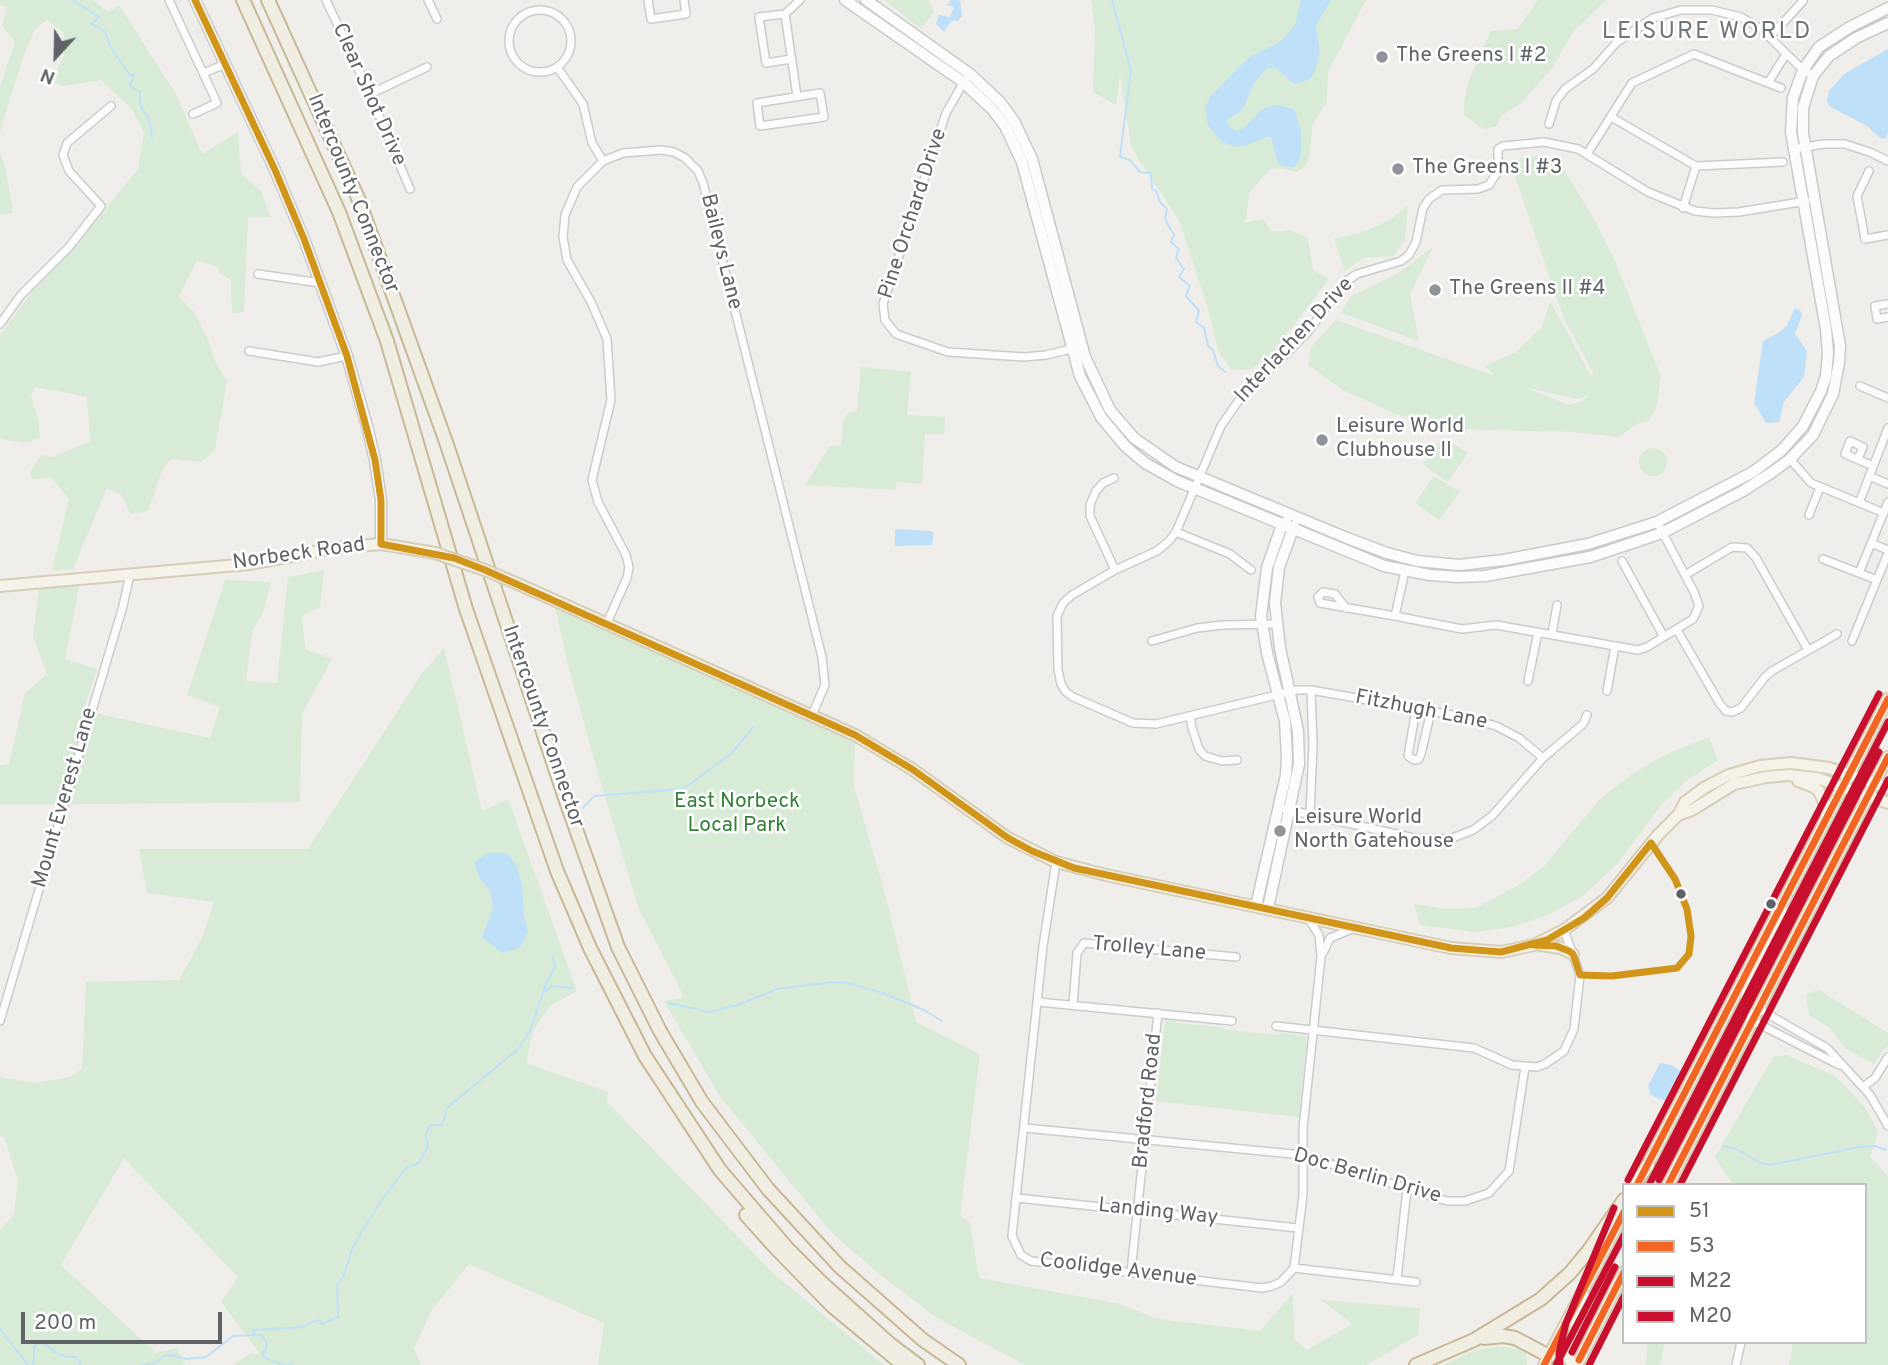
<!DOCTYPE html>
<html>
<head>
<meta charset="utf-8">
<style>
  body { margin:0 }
  #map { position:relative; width:1888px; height:1365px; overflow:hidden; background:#efeeea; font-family:Overpass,sans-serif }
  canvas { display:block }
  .legend { position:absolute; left:1622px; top:1183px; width:245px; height:161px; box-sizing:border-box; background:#fff; border:2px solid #bfc1c3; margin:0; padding:9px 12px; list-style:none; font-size:21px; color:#5f6368 }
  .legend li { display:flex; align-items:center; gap:14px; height:35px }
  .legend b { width:35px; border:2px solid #bfc1c3 }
  .north { position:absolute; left:21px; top:21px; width:70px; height:70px; -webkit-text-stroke:5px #fff; paint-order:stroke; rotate:202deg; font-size:19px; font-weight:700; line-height:28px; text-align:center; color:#5f6368 }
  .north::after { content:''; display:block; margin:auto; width:24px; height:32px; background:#5f6368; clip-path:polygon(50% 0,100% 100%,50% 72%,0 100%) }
  .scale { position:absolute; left:21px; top:1312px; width:201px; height:32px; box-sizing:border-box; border:4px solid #5f6368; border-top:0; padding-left:9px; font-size:21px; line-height:24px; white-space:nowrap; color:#5f6368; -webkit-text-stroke:5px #fff; paint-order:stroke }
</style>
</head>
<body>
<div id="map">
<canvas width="1888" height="1365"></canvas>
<ul class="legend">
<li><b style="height:9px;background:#d1951a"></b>51</li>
<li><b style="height:9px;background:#f26522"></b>53</li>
<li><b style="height:9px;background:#c8102e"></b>M22</li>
<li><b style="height:9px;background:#c8102e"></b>M20</li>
</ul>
<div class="north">N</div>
<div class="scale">200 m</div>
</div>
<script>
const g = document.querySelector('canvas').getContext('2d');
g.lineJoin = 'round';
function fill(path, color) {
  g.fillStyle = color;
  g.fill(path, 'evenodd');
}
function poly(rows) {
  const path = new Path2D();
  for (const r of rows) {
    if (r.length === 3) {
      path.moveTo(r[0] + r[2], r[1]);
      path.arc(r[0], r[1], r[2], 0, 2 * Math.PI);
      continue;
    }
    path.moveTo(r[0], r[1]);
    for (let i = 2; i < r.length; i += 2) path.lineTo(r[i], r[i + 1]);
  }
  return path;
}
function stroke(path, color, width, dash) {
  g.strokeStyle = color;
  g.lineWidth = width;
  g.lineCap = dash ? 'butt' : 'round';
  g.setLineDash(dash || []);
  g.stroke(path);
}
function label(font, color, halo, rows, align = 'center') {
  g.font = font + ' Overpass,sans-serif';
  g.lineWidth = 5;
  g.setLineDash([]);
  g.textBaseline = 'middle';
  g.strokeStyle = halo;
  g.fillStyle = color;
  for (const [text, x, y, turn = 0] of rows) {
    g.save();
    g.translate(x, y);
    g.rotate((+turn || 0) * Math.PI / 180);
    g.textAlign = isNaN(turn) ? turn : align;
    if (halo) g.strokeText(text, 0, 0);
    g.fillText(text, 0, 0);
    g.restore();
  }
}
const green = poly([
  [0,0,93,0,109,12,119,5,176,94,202,154,238,132,241,174,261,191,271,217,248,217,244,312,232,313,231,280,219,273,219,268,197,260,179,297,194,312,209,342,215,362,227,381,215,450,201,462,171,459,162,470,148,511,131,514,121,495,107,488,73,569,52,571,69,499,51,477,33,480,30,472,41,455,52,457,90,442,87,397,35,387,31,396,39,422,40,438,25,443,0,439,0,335,32,292,69,253,138,169,144,133,132,109,101,80,63,86,51,80,64,56,64,33,47,20,35,29,21,63,0,132,0,86,15,42,2,25,7,7,0,5],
  [884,0,929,0,934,12,921,29],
  [1091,0,1366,0,1328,72,1327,101,1312,126,1310,154,1305,167,1296,172,1280,168,1270,169,1250,192,1245,223,1263,219,1272,232,1289,230,1308,238,1313,270,1329,279,1273,352,1252,369,1231,370,1218,350,1207,305,1179,220,1139,160,1131,145,1120,75,1116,105,1093,92,1095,30],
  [1538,0,1606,0,1572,33,1553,67,1521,103,1501,116,1497,126,1486,129,1478,126,1464,115,1464,103,1468,82,1481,53,1491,31,1517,29],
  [0,152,6,171,13,213,0,214],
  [1529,156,1549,157,1562,167,1592,215,1615,261,1661,377,1656,408,1649,421,1639,423,1618,437,1573,432,1453,429,1395,414,1341,389,1308,365,1311,347,1336,320,1495,376,1485,366,1516,352,1542,327,1550,301,1592,378,1593,372,1564,319,1515,176,1514,161],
  [1524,387,1577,399,1588,395,1585,400,1569,405],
  [1408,205,1405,239,1394,256,1363,258,1345,271,1334,239,1366,231,1391,219],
  [1433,247,1410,294,1419,341,1341,313,1351,296,1399,273],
  [861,367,911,372,907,415,945,417,944,434,925,434,922,484,897,482,895,490,805,485,830,446,841,446,843,421,849,412,857,411],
  [1443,437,1468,453,1449,480,1446,481,1423,464],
  [1653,462,14],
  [1434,476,1460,492,1439,520,1415,503],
  [324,570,320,607,302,616,305,649,332,659,302,714,300,802,0,805,0,765,9,764,25,693,47,674,33,637,39,589,79,586,65,659,97,669,84,709,108,716,210,738,220,707,187,695,225,580,271,582,263,612,252,632,246,681,277,683,288,577],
  [554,602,855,735,854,786,886,897,916,1022,980,1054,960,1216,970,1223,979,1278,1120,1304,1158,1319,1260,1331,1293,1293,1294,1338,1307,1350,1352,1324,1321,1300,1420,1308,1418,1335,1366,1365,1025,1365,937,1318,877,1272,833,1234,721,1098,664,1001,681,998,683,995,639,909,599,777,568,665],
  [444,648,482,811,508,799,577,991,550,1006,533,1031,526,1063,608,1092,607,1102,775,1275,884,1365,598,1365,604,1323,469,1264,432,1310,414,1349,421,1365,234,1365,251,1353,260,1354,221,1302,238,1277,124,1158,61,1265,156,1353,177,1348,185,1365,0,1365,0,1230,14,1214,18,1180,4,1137,0,1136,0,1077,35,1083,70,1077,82,1069,86,982,179,980,203,936,214,902,147,893,139,849,308,849,421,675],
  [1709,737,1718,760,1686,781,1663,803,1616,865,1583,896,1548,915,1511,927,1475,932,1420,925,1414,904,1445,909,1476,908,1519,885,1544,866,1599,800,1632,774,1669,753],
  [1819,990,1888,1033,1888,1045,1874,1064,1845,1048,1831,1029,1809,1015,1806,994],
  [1172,1018,1178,1023,1221,1027,1228,1030,1277,1035,1282,1032,1307,1037,1299,1117,1156,1101,1165,1019],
  [1787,1055,1837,1077,1866,1109,1878,1132,1870,1157,1888,1176,1888,1365,1789,1365,1793,1342,1865,1342,1865,1185,1733,1185,1715,1157,1773,1057],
  [1648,1342,1665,1342,1660,1365,1646,1365],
  [1497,1347,1510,1347,1526,1352,1527,1365,1443,1365,1475,1350]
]);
const water = poly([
  [951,0,960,0,962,16,958,21,951,21,944,32,936,24,939,15,950,17,954,7,947,5],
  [1301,0,1331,0,1316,25,1320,52,1314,73,1308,80,1294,84,1275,67,1266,69,1254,83,1243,109,1226,121,1231,128,1237,131,1244,128,1262,109,1275,105,1294,109,1301,131,1301,155,1298,162,1293,167,1286,167,1278,163,1271,137,1266,137,1248,145,1236,147,1222,142,1208,125,1205,108,1210,97,1240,66,1250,57,1278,43,1284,38,1295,25],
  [1888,49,1888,133,1885,139,1880,138,1867,126,1829,106,1827,101,1829,91,1844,74],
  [1795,308,1800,310,1802,315,1795,334,1807,351,1804,377,1784,402,1779,422,1766,423,1754,403,1763,341,1780,332,1787,325],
  [895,529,931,531,934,533,932,545,895,546],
  [487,853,507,853,516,865,522,883,524,914,528,932,520,948,502,953,482,937,493,909,490,890,479,877,474,863],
  [1660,1063,1672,1065,1680,1071,1669,1099,1665,1101,1651,1095,1648,1086]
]);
const stream = poly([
  [72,0,99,17,92,24,105,32,110,46,120,61,130,75,134,75,130,86,140,92,140,105,149,119,152,137],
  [1112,0,1131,71,1120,156,1131,161,1140,172,1151,173,1152,189,1156,191,1160,202,1167,209,1165,218,1170,229,1174,234,1171,242,1179,249,1176,258,1184,269,1179,277,1190,286,1186,296,1199,311,1196,322,1204,328,1208,346,1213,350,1218,366,1225,372],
  [583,808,594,796,683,789,732,753,753,727],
  [544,992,551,986,572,988],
  [669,1003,709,1012,738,1005,777,989,833,982,848,983,883,993,924,1010,942,1021],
  [1723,1146,1736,1149,1761,1163,1770,1165,1859,1147,1875,1146,1886,1150],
  [0,1329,28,1365],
  [256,1335,261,1335,266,1341,266,1350,262,1353,264,1357,283,1365,293,1365],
  [32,1365,34,1361,34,1347,40,1342,46,1344,54,1352,67,1357,76,1357,81,1365],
  [141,1365,155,1363,164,1356,173,1355,186,1359,206,1357,233,1336,255,1335,253,1330,303,1327,312,1322,320,1320,322,1324,338,1317,337,1285,343,1277,351,1252,362,1231,384,1197,406,1168,419,1163,428,1147,426,1134,431,1125,442,1125,447,1108,518,1049,530,1031,547,981,555,967,553,956]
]);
const street = poly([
  [169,0,217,103,193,114],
  [326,0,370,94,410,189],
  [428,0,437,19],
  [648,0,651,19,686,14,684,0],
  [540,41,31],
  [785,14,759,17,766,63,791,59],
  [1770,37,1803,1],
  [557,67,583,104,592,143,603,161],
  [204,73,225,64],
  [965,80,946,113,883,304,885,320,896,334,948,352,1024,357,1046,355,1075,348],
  [1768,83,1781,88],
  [820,93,824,117,760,126,757,103,820,93],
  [370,94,427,67],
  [797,96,785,14,800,0],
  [1611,117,1696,166,1783,162],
  [1549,124,1556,101,1565,89,1593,69,1617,42,1653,18,1681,10,1712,10,1741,17,1761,29,1798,65,1813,76],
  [1793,149,1824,144,1845,144,1872,153,1888,161],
  [1587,154,1632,83,1694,54,1768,83,1786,54],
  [1869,171,1857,196,1865,239,1888,235],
  [1683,208,1696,166],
  [258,274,320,283],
  [1888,304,1875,306,1877,319,1888,317],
  [0,324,21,295,69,247,101,206,69,171,63,155,67,143,111,106],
  [249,351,318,362,347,356],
  [1860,386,1888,398],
  [1790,459,1811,483,1884,513],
  [1858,459,1863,447,1850,441,1845,454,1873,466],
  [1869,476,1888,484],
  [1114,478,1103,483,1096,491,1090,505,1090,516,1115,570],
  [1859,503,1888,428],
  [1809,515,1820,487],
  [1176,532,1230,554,1251,570],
  [1871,543,1888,550],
  [1823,559,1877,580],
  [1622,561,1664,637],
  [1859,573,1888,502],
  [1685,575,1732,547,1747,548,1756,558,1808,650],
  [1346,608,1335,594,1323,592,1318,597,1320,603,1354,609,1395,616,1462,629,1496,625,1615,646,1638,650,1647,647,1693,619,1699,606,1694,592,1657,522],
  [1395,616,1405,571],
  [607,623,627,578,629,567,626,555,598,502,592,480,611,400,607,339,591,302,567,260,563,237,565,215,577,187,603,161,623,153,661,150,674,152,685,158,698,171,703,183,822,657,825,685,812,715],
  [1677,630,1720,704,1726,711,1732,712,1741,708,1765,677,1772,671,1837,634],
  [1552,634,1557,605],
  [1152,641,1197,628,1223,625,1276,624],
  [1852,641,1888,553],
  [1528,681,1538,632],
  [1607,691,1615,646],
  [1416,709,1408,756,1414,760,1419,759,1421,754,1431,711],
  [1190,716,1192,728,1199,749,1205,756,1222,761,1237,760],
  [1543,758,1519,738,1496,726,1464,717,1311,690,1297,690,1156,724,1133,723,1073,697,1066,692,1061,684,1058,670,1057,616,1063,603,1072,595,1115,570,1157,551,1169,541,1176,532,1221,426,1239,400,1307,333,1345,282,1357,274,1401,261,1409,255,1416,242,1423,208,1429,199,1442,190,1478,189,1489,185,1498,171,1498,149,1503,146,1544,142,1578,149,1648,192,1695,211,1714,213,1739,212,1806,201],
  [1285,809,1414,838,1450,839,1473,830,1492,816,1543,758,1583,724,1587,715],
  [1310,815,1313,745,1311,690],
  [1056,862,1043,946,1012,1236,1021,1255,1031,1261,1262,1288,1272,1286,1281,1282,1294,1268,1303,1195,1303,1128,1321,957,1319,935,1308,918],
  [1323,953,1330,938,1352,929],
  [1038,1002,1232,1021],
  [1073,1005,1077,953,1084,943,1236,957],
  [1759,1009,1827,1048,1870,1095,1888,1126],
  [0,1021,123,606,130,574],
  [1753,1021,1839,1065],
  [1276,1026,1474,1048,1512,1065,1537,1067,1545,1064,1564,1051,1574,1029,1580,975,1564,930],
  [1863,1087,1875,1078,1888,1057],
  [1025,1128,1303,1155,1427,1195,1447,1201,1465,1201,1489,1193,1509,1171,1525,1067],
  [1017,1198,1298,1228],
  [1294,1268,1416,1282],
  [1131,1272,1158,1013],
  [1397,1279,1407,1189],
  [1736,1365,1741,1342]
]);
const secondary = poly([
  [195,0,275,170,304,239,347,356,367,426,375,460,381,500,381,544],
  [845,0,963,82,992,109,1005,126,1022,162,1080,376,1101,417,1125,446,1145,463,1177,481,1384,566,1430,575,1458,577,1485,576,1590,557,1662,533,1743,491,1771,473,1790,459,1813,435,1833,394,1839,363,1840,346,1803,133,1803,108,1813,76,1829,56,1856,38,1888,23],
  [866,0,970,74,1000,102,1014,121,1032,159,1085,357,1110,410,1134,438,1176,467,1347,538,1387,553,1417,561,1459,565,1504,560,1588,544,1657,522,1753,472,1782,450,1803,426,1821,391,1826,376,1828,353,1826,329,1791,132,1793,98,1803,70,1819,47,1850,27,1888,8],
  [1256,906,1286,775,1287,757,1285,721,1267,653,1261,616,1267,568,1282,525,1286,522],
  [1268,908,1299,764,1298,731,1280,648,1275,603,1279,567,1294,526]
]);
const primary = poly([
  [518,584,855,735,912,769,1008,838,1056,862,1106,875,1451,948,1501,952,1534,945,1564,930,1607,898,1658,835,1678,815,1685,802,1704,788,1729,775,1760,766,1791,763,1829,768,1888,788],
  [0,586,249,564,335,548,381,544,435,553],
  [1798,781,1814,787,1819,791,1825,805,1826,816],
  [1678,815,1692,810,1734,784,1766,777,1788,775,1817,778,1888,803],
  [1541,945,1561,948,1573,954],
  [1753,1021,1745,1006,1747,992,1784,913],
  [1645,1170,1888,699],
  [1668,1185,1888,757],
  [1544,1365,1624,1212],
  [1573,1365,1569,1359,1569,1354,1576,1326,1586,1298],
  [1577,1365,1624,1272]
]);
const highway = poly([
  [243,0,339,212,387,341,466,609,557,871,590,948,645,1056,720,1170,788,1249,821,1282,890,1344,918,1365],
  [268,0,358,198,446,442,567,804,618,947,660,1031,702,1102,768,1189,840,1267,923,1340,959,1365],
  [1634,1185,1648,1165],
  [746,1215,771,1243,832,1306,903,1365],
  [1484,1338,1503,1336,1515,1338,1549,1356],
  [1416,1365,1474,1340,1541,1299,1570,1273,1589,1250,1624,1200]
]);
const primaryBridge = poly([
  [435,553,485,570,518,584]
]);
const bus1 = poly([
  [195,0,275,170,304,239,347,356,375,460,381,500,381,544,454,558,485,570,855,735,912,769,1008,838,1032,851,1074,868,1451,948,1501,952,1547,940,1584,918,1607,898,1651,843,1675,879,1687,909,1691,936,1689,954,1677,968,1612,976,1580,975,1573,954,1569,951,1556,946,1534,945]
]);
const bus2 = poly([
  [1637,1185,1888,699],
  [1668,1185,1888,757],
  [1579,1360,1624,1272],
  [1544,1365,1624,1212]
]);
const bus3 = poly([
  [1649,1185,1888,722],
  [1680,1185,1888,780],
  [1556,1365,1624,1235],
  [1589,1365,1624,1296]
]);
const bus4 = poly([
  [1628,1180,1879,694],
  [1659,1180,1879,752],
  [1572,1352,1615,1267],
  [1560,1365,1559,1353,1566,1323,1614,1208]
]);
const markers = [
  [1382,57,7,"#919496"],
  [1398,169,7,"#919496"],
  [1435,290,7,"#919496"],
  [1322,440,7,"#919496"],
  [1280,831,7,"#919496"],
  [1681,894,6,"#5f6368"],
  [1771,904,6,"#5f6368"]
];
const poiNames = [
  ["The Greens I #2",1396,57],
  ["The Greens I #3",1412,169],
  ["The Greens II #4",1449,290],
  ["Leisure World",1336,428],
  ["Clubhouse II",1336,452],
  ["Leisure World",1294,819],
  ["North Gatehouse",1294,843]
];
const streetNames = [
  ["Clear Shot Drive",368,95,66],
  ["Intercounty Connector",352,194,68],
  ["Pine Orchard Drive",914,214,-72],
  ["Baileys Lane",720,252,76],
  ["Interlachen Drive",1295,341,-47],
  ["Norbeck Road",299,555,-8],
  ["Fitzhugh Lane",1421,711,11],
  ["Intercounty Connector",542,727,71],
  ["Mount Everest Lane",66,798,-74],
  ["Trolley Lane",1149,950,5],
  ["Bradford Road",1149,1101,-84],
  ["Doc Berlin Drive",1367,1177,16],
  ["Landing Way",1158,1213,6],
  ["Coolidge Avenue",1118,1271,7]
];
const parkNames = [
  ["East Norbeck",737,803],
  ["Local Park",737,827]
];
const quarterNames = [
  ["LEISURE WORLD",1707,33]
];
fill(green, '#d8ebd6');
fill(water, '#bfe0f9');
stroke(stream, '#bfe0f9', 2);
stroke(street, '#cbcccc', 10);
stroke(secondary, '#cacacb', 13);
stroke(primary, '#d7ceb8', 14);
stroke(highway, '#c8b996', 16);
stroke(street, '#fdfcfc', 7);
stroke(secondary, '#fdfcfc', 10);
stroke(primary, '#f4f2e9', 10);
stroke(highway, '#f0ede3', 12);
stroke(primaryBridge, '#d7ceb8', 14, []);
stroke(primaryBridge, '#f4f2e9', 10);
stroke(bus1, '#d1951a', 7);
stroke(bus2, '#f26522', 7);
stroke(bus3, '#c8102e', 7);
stroke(bus4, '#c8102e', 7);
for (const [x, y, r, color] of markers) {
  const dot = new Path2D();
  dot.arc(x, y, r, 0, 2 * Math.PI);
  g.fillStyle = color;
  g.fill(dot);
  stroke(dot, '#fff', 2.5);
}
label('21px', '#5f6368', '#fff', poiNames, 'left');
label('21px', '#5f6368', '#fff', streetNames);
label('21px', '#348238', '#fff', parkNames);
g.letterSpacing = '2px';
label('24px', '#70757a', '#fff', quarterNames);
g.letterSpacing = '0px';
</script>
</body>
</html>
